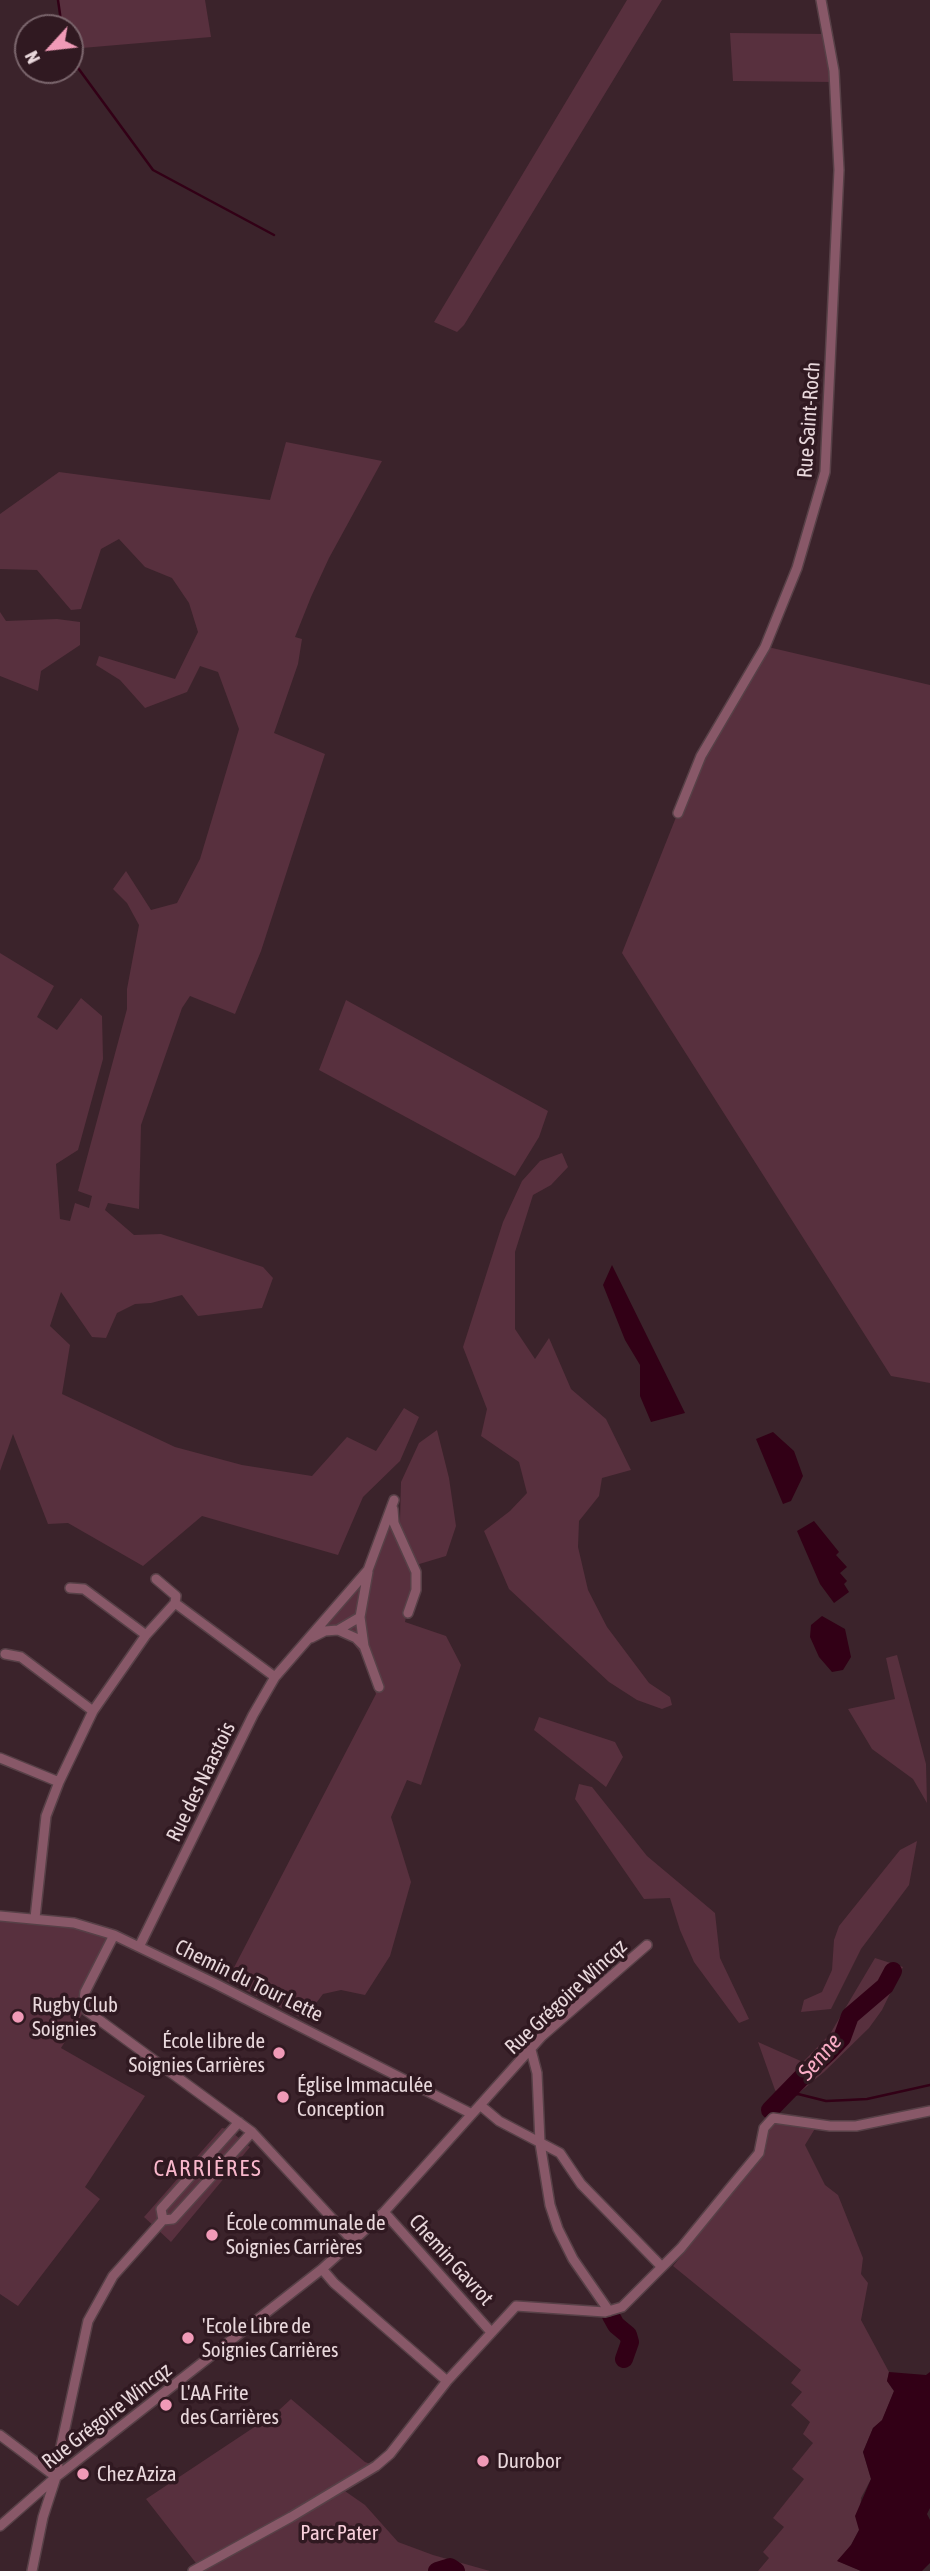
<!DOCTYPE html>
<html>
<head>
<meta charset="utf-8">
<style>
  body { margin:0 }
  #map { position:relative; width:930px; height:2571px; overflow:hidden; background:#3b232b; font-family:"Asap Condensed",sans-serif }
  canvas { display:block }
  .north { position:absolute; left:14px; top:14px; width:70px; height:70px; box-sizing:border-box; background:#301921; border:2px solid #7a656c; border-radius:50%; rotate:243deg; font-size:19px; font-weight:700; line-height:28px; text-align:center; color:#e9d8dc }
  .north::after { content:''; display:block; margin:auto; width:24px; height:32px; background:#f09ab7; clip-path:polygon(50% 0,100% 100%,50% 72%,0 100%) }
</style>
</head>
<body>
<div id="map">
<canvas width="930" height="2571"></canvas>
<div class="north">N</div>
</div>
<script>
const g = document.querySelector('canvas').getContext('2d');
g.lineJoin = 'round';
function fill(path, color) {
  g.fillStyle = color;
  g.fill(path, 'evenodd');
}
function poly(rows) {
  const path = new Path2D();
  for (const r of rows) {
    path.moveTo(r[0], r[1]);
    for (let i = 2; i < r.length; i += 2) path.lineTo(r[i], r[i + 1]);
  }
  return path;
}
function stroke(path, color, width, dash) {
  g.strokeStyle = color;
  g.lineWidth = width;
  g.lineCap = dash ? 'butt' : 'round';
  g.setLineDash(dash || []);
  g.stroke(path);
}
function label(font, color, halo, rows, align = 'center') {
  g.font = font + ' "Asap Condensed",sans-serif';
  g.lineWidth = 7;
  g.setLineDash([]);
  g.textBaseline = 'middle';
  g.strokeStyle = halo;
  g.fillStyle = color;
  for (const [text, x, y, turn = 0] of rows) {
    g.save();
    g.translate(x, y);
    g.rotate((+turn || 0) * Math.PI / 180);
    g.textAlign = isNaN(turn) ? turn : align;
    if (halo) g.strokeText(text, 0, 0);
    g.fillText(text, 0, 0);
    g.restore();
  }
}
const green = poly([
  [58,0,205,0,211,37,70,49,70,28,62,28],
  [627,0,662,0,464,325,457,332,434,322],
  [730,33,827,34,835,82,733,81],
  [286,442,382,461,329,558,311,597,295,637,302,639,298,664,274,733,325,754,261,951,235,1014,190,996,182,1008,141,1125,139,1209,108,1203,105,1210,134,1235,161,1234,263,1267,273,1278,262,1308,198,1316,182,1295,151,1303,135,1304,117,1313,106,1338,92,1337,61,1292,50,1326,70,1345,62,1394,175,1447,242,1465,312,1476,347,1437,376,1451,404,1408,419,1417,400,1461,363,1497,338,1555,202,1516,143,1566,68,1523,48,1524,13,1434,0,1471,0,953,54,986,37,1017,57,1030,81,998,102,1016,103,1059,78,1150,56,1164,60,1219,70,1221,75,1203,89,1208,92,1196,78,1191,127,1009,127,989,139,925,127,903,113,889,126,871,151,910,177,903,200,859,239,729,218,672,200,666,187,692,145,708,120,680,96,665,99,656,175,679,198,632,189,603,172,578,145,567,119,539,101,549,81,609,71,610,37,570,0,569,0,514,59,472,270,500],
  [0,612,6,621,57,619,80,622,80,645,41,671,38,691,0,676],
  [768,647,930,685,930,1383,891,1376,622,953,696,767],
  [346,1000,548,1111,539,1137,515,1176,319,1070],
  [562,1153,568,1167,551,1185,533,1195,515,1252,515,1329,535,1359,549,1338,571,1389,606,1419,631,1470,602,1478,599,1496,579,1521,578,1547,588,1590,607,1627,649,1683,670,1697,672,1705,662,1709,637,1700,609,1682,509,1589,484,1531,510,1511,527,1493,519,1462,481,1436,487,1409,463,1347,503,1222,522,1181,540,1161],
  [437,1430,449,1478,456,1526,446,1556,416,1565,405,1622,446,1636,461,1665,421,1785,407,1780,391,1817,411,1882,390,1956,365,1995,341,1990,323,1994,304,2019,227,1981,376,1694,363,1656,352,1642,338,1636,310,1634,366,1566,389,1508,400,1521,401,1482,419,1443],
  [897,1655,926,1764,927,1803,913,1779,872,1749,848,1709,895,1699,886,1658],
  [539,1717,615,1742,623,1757,606,1787,534,1730],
  [579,1784,592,1787,647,1856,715,1913,720,1958,749,2019,739,2023,694,1962,680,1930,670,1898,644,1899,575,1799],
  [917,1841,909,1885,861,1949,831,2009,801,2012,804,2000,822,1992,832,1970,834,1940,839,1926,900,1850],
  [0,1916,35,1918,114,1935,87,1990,86,2008,61,2048,145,2096,85,2187,100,2199,18,2306,0,2294],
  [875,1958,903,1967,882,2010,869,2028,824,2072,787,2103,775,2090,758,2042,803,2062,830,2034],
  [774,2121,816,2127,805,2145,825,2185,838,2195,863,2258,861,2274,868,2283,861,2320,889,2372,887,2381,894,2391,882,2421,873,2428,863,2452,871,2479,861,2498,859,2530,851,2545,838,2561,861,2571,758,2571,769,2558,763,2552,784,2527,773,2518,804,2479,792,2469,813,2443,803,2434,810,2422,791,2405,802,2392,791,2383,801,2370,673,2266,765,2152,769,2129],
  [222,2128,228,2129,250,2147,171,2242,144,2217],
  [291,2399,365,2462,376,2466,342,2489,365,2505,398,2542,433,2555,490,2571,194,2571,199,2567,146,2499,277,2412]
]);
const water = poly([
  [612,1265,685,1413,651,1422,640,1396,640,1365,625,1340,603,1285],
  [773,1432,794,1451,803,1476,791,1501,783,1504,756,1439],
  [814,1521,839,1552,836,1555,847,1567,840,1573,847,1581,844,1584,849,1592,834,1603,820,1584,797,1531],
  [822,1616,845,1629,851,1657,843,1670,832,1672,819,1657,810,1637,811,1625],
  [889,2372,926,2375,930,2372,930,2508,927,2514,930,2520,930,2563,922,2571,861,2571,837,2561,851,2545,859,2530,855,2516,871,2479,863,2452,873,2428,882,2420,894,2391,887,2381]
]);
const stream = poly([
  [58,0,62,28],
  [70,57,153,170,274,235],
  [783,2095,798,2094,826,2101,848,2100,867,2099,930,2085]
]);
const river = poly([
  [770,2110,804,2075,829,2052,842,2038,850,2016,885,1986,893,1971],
  [611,2316,616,2325,628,2335,630,2342,624,2359],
  [437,2571,450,2567,456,2571]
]);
const minor = poly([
  [678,813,701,756,765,647,797,568,825,472,839,170,834,71,821,0],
  [393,1509,394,1523,416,1572,416,1590,408,1613],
  [368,1572,360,1617,364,1646,379,1687],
  [156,1579,176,1596,175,1603],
  [70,1588,84,1589,146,1635],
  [338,1630,356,1638,364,1646],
  [311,1638,325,1631,338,1630,360,1617],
  [5,1654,21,1657,93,1711],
  [0,1758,59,1782],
  [0,1916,74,1923,114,1935,216,1984,472,2114],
  [35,1918,46,1816,59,1782,93,1711,146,1635,175,1603,275,1677],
  [114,1935,85,1992,84,2000,87,2011,252,2132,353,2241],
  [139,1947,253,1715,275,1677,368,1570,394,1500],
  [531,2050,537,2073,540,2143,550,2205,558,2229,573,2259,609,2311],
  [480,2105,499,2121,560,2153,581,2184,662,2267],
  [239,2122,161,2209,163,2220,173,2219,252,2132],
  [384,2212,491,2332],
  [322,2269,334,2283,447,2381],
  [0,2435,56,2477],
  [0,2526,56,2477,322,2269,353,2241,384,2212,542,2036,647,1945],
  [32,2571,43,2517,56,2477,60,2451,88,2321,113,2276,163,2220],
  [193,2571,291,2517,376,2466,390,2454,447,2381,516,2306,605,2312,622,2307,681,2248,730,2188,759,2153,764,2128,773,2118,830,2126,856,2126,930,2111]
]);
const markers = [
  [18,2017,7,"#f09ab7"],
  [279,2053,7,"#f09ab7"],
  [283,2097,7,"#f09ab7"],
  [212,2235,7,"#f09ab7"],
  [188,2338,7,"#f09ab7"],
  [166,2405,7,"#f09ab7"],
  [483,2461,7,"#f09ab7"],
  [83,2474,7,"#f09ab7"]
];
const streetNames = [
  ["Rue Saint-Roch",809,420,-86],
  ["Rue des Naastois",201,1782,-64],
  ["Chemin du Tour Lette",249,1981,26],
  ["Rue Grégoire Wincqz",566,1997,-43],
  ["Chemin Gavrot",451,2260,48],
  ["Rue Grégoire Wincqz",107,2416,-38]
];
const poiNames = [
  ["Rugby Club",32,2005],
  ["Soignies",32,2029],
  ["École libre de",265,2041,"right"],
  ["Soignies Carrières",265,2065,"right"],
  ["Église Immaculée",297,2085],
  ["Conception",297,2109],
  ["École communale de",226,2223],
  ["Soignies Carrières",226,2247],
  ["'Ecole Libre de",202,2326],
  ["Soignies Carrières",202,2350],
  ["L'AA Frite",180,2393],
  ["des Carrières",180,2417],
  ["Durobor",497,2461],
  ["Chez Aziza",97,2474]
];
const parkNames = [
  ["Parc Pater",339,2533]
];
const waterNames = [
  ["Senne",820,2057,-49]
];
const neighbourhoodNames = [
  ["CARRIÈRES",208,2169]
];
fill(green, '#58303e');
fill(water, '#320016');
stroke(stream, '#320016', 2.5);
stroke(river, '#320016', 18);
stroke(minor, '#574047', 12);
stroke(minor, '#885868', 9);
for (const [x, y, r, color] of markers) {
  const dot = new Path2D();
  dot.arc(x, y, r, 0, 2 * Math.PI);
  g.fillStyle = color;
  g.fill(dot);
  stroke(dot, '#301921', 2.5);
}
label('21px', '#e9d8dc', '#301921', streetNames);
label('21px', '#e9d8dc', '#301921', poiNames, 'left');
label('21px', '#f8cfdb', '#301921', parkNames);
label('italic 23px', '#f8abc4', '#301921', waterNames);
g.letterSpacing = '2px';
label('23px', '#f8b7cb', '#301921', neighbourhoodNames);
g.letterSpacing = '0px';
</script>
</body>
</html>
